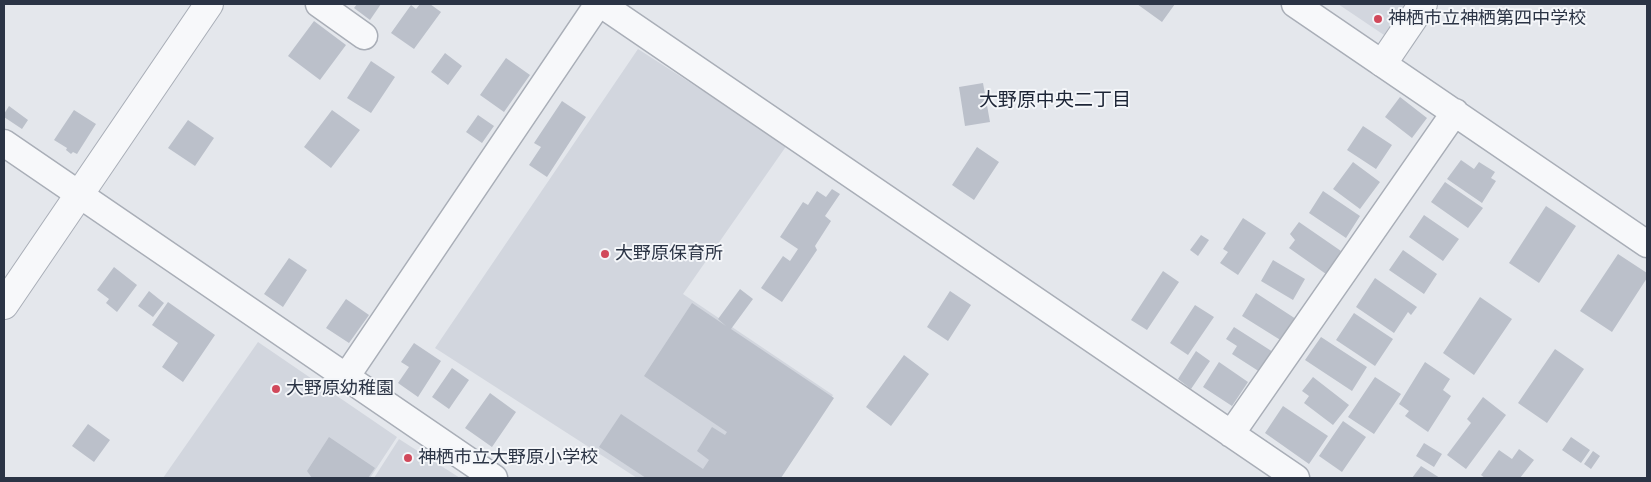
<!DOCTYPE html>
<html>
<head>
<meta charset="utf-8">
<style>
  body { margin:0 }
  #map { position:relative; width:1651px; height:482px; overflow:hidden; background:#e4e7ec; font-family:"PT Sans Narrow",sans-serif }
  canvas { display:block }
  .frame { position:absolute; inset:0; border:5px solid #2b3445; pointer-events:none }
</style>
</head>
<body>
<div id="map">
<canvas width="1651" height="482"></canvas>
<div class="frame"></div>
</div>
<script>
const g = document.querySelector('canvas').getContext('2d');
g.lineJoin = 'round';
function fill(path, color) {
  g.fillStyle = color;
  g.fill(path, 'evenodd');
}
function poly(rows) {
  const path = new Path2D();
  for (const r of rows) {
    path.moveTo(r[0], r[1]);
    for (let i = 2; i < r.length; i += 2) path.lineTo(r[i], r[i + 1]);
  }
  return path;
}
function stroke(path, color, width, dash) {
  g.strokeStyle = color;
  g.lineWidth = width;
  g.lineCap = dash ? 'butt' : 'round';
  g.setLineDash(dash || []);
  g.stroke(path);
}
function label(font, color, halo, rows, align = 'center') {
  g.font = font + ' "PT Sans Narrow","Noto Sans JP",sans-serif';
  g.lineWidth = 4;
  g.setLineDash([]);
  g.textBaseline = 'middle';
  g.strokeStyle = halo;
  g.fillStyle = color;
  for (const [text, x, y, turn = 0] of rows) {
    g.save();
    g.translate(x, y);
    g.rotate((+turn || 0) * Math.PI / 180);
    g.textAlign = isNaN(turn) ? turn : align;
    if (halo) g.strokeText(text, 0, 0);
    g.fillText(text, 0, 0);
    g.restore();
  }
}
const built = poly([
  [1338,4,1406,4,1384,35],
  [638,49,787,145,683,294,833,395,780,478,637,478,435,348],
  [258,342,397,437,370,478,163,478],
  [399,439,460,478,374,478]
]);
const building = poly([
  [357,4,381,4,370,20,354,8],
  [420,4,430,4,441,12,414,49,391,33,411,5,416,9],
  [1137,4,1175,4,1162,22],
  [314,21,346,45,320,80,288,56],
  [445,53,462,66,448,85,431,72],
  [506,58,530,75,504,112,480,95],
  [371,61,395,77,371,113,347,98],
  [983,83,990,122,965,126,959,87],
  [1400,97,1427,118,1412,138,1385,117],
  [562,101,586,117,547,177,529,165,541,147,534,143],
  [9,106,28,120,22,129,4,117,4,114],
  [74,110,96,124,77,154,73,152,71,154,66,150,67,148,54,140],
  [332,110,360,130,331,168,304,147],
  [478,115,494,126,482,143,466,132],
  [188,120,214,138,195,166,168,148],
  [1363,126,1392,145,1376,169,1347,150],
  [977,147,999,162,974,200,952,185],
  [1461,160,1474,169,1479,162,1495,172,1491,178,1496,181,1482,203,1447,179],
  [1353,162,1380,182,1360,209,1333,189],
  [1445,182,1483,208,1468,228,1431,202],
  [832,189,840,194,825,216,831,221,815,246,817,250,782,302,761,288,783,256,790,261,798,249,780,237,803,202,808,205,817,191,826,197],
  [1323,191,1360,216,1346,238,1309,213],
  [1546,206,1576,226,1539,283,1509,263],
  [1424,215,1459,239,1443,261,1409,237],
  [1243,218,1266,233,1238,275,1220,263,1228,252,1223,249],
  [1299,222,1341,251,1326,274,1289,248,1295,240,1290,234],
  [1201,235,1209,240,1198,256,1190,250],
  [1403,250,1437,274,1424,294,1389,270],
  [1618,254,1647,273,1647,278,1612,332,1580,311],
  [289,258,307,270,283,307,264,294],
  [1273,260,1305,279,1293,300,1261,281],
  [114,267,137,285,117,312,106,303,109,299,97,290],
  [1163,271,1179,282,1147,330,1131,320],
  [1375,278,1417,307,1411,315,1408,312,1394,333,1356,307],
  [740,289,753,299,731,329,834,398,781,478,646,478,599,447,621,414,703,469,709,460,697,451,712,427,725,435,727,432,644,376,692,303,726,326,718,319],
  [149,291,164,303,153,317,138,306],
  [950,291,971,305,948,341,927,327],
  [1256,293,1296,319,1282,341,1242,316],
  [1480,297,1512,319,1474,375,1443,353],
  [346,299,369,315,349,343,326,328],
  [168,302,215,335,183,382,162,367,178,343,152,325],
  [1195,305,1214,317,1188,355,1170,343],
  [1354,313,1393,339,1375,366,1336,340],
  [1234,327,1273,352,1260,372,1232,354,1237,346,1226,339],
  [1321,337,1367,367,1352,391,1305,360],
  [414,343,441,361,418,397,398,383,409,367,401,362],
  [1555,349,1584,369,1547,423,1518,403],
  [1196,351,1210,361,1191,389,1178,379],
  [904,355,929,374,891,426,866,407],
  [1219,362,1248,382,1232,406,1203,387],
  [1425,362,1450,379,1443,390,1451,396,1428,432,1405,416,1409,411,1399,404],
  [452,368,469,380,449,409,432,397],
  [1313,377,1349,405,1333,425,1304,403,1309,396,1302,391],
  [1375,377,1401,394,1374,434,1348,417],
  [490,393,516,412,492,447,465,428],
  [1483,397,1506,415,1466,469,1447,455,1471,423,1467,419],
  [1283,406,1328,436,1309,464,1265,433],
  [1343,421,1366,437,1342,472,1319,456],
  [88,424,110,440,94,462,72,446],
  [329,437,375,468,368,478,312,478,307,471],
  [1571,437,1590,450,1581,463,1562,450],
  [1424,443,1442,454,1434,467,1416,456],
  [1519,449,1534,460,1520,478,1485,478,1481,475,1499,450,1512,459],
  [1593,451,1600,456,1591,469,1584,464],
  [1421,466,1440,478,1412,478]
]);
const minor = poly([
  [319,4,364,36],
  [601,4,1296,478],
  [1295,4,1647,244],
  [4,143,494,478],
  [346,377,598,4],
  [1231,434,1455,112]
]);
const tertiary = poly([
  [1383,63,1423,4],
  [4,305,209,4]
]);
const markers = [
  [1378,19,5,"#d1495b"],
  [605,254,5,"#d1495b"],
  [276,389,5,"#d1495b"],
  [408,458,5,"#d1495b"]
];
const poiNames = [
  ["神栖市立神栖第四中学校",1388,19],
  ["大野原保育所",615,254],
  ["大野原幼稚園",286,389],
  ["神栖市立大野原小学校",418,458]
];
const neighbourhoodNames = [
  ["大野原中央二丁目",1055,101]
];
fill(built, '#d2d6de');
fill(building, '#bbc0ca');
stroke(minor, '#a9aeb7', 29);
stroke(tertiary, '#a9aeb7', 30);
stroke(minor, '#f7f8fa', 26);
stroke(tertiary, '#f7f8fa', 28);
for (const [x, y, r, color] of markers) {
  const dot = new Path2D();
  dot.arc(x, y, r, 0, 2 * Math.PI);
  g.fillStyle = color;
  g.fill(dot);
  stroke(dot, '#f4f6f9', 2);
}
label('18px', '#2b3445', '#f4f6f9', poiNames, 'left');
label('19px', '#1d2536', '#f4f6f9', neighbourhoodNames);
</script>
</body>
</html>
